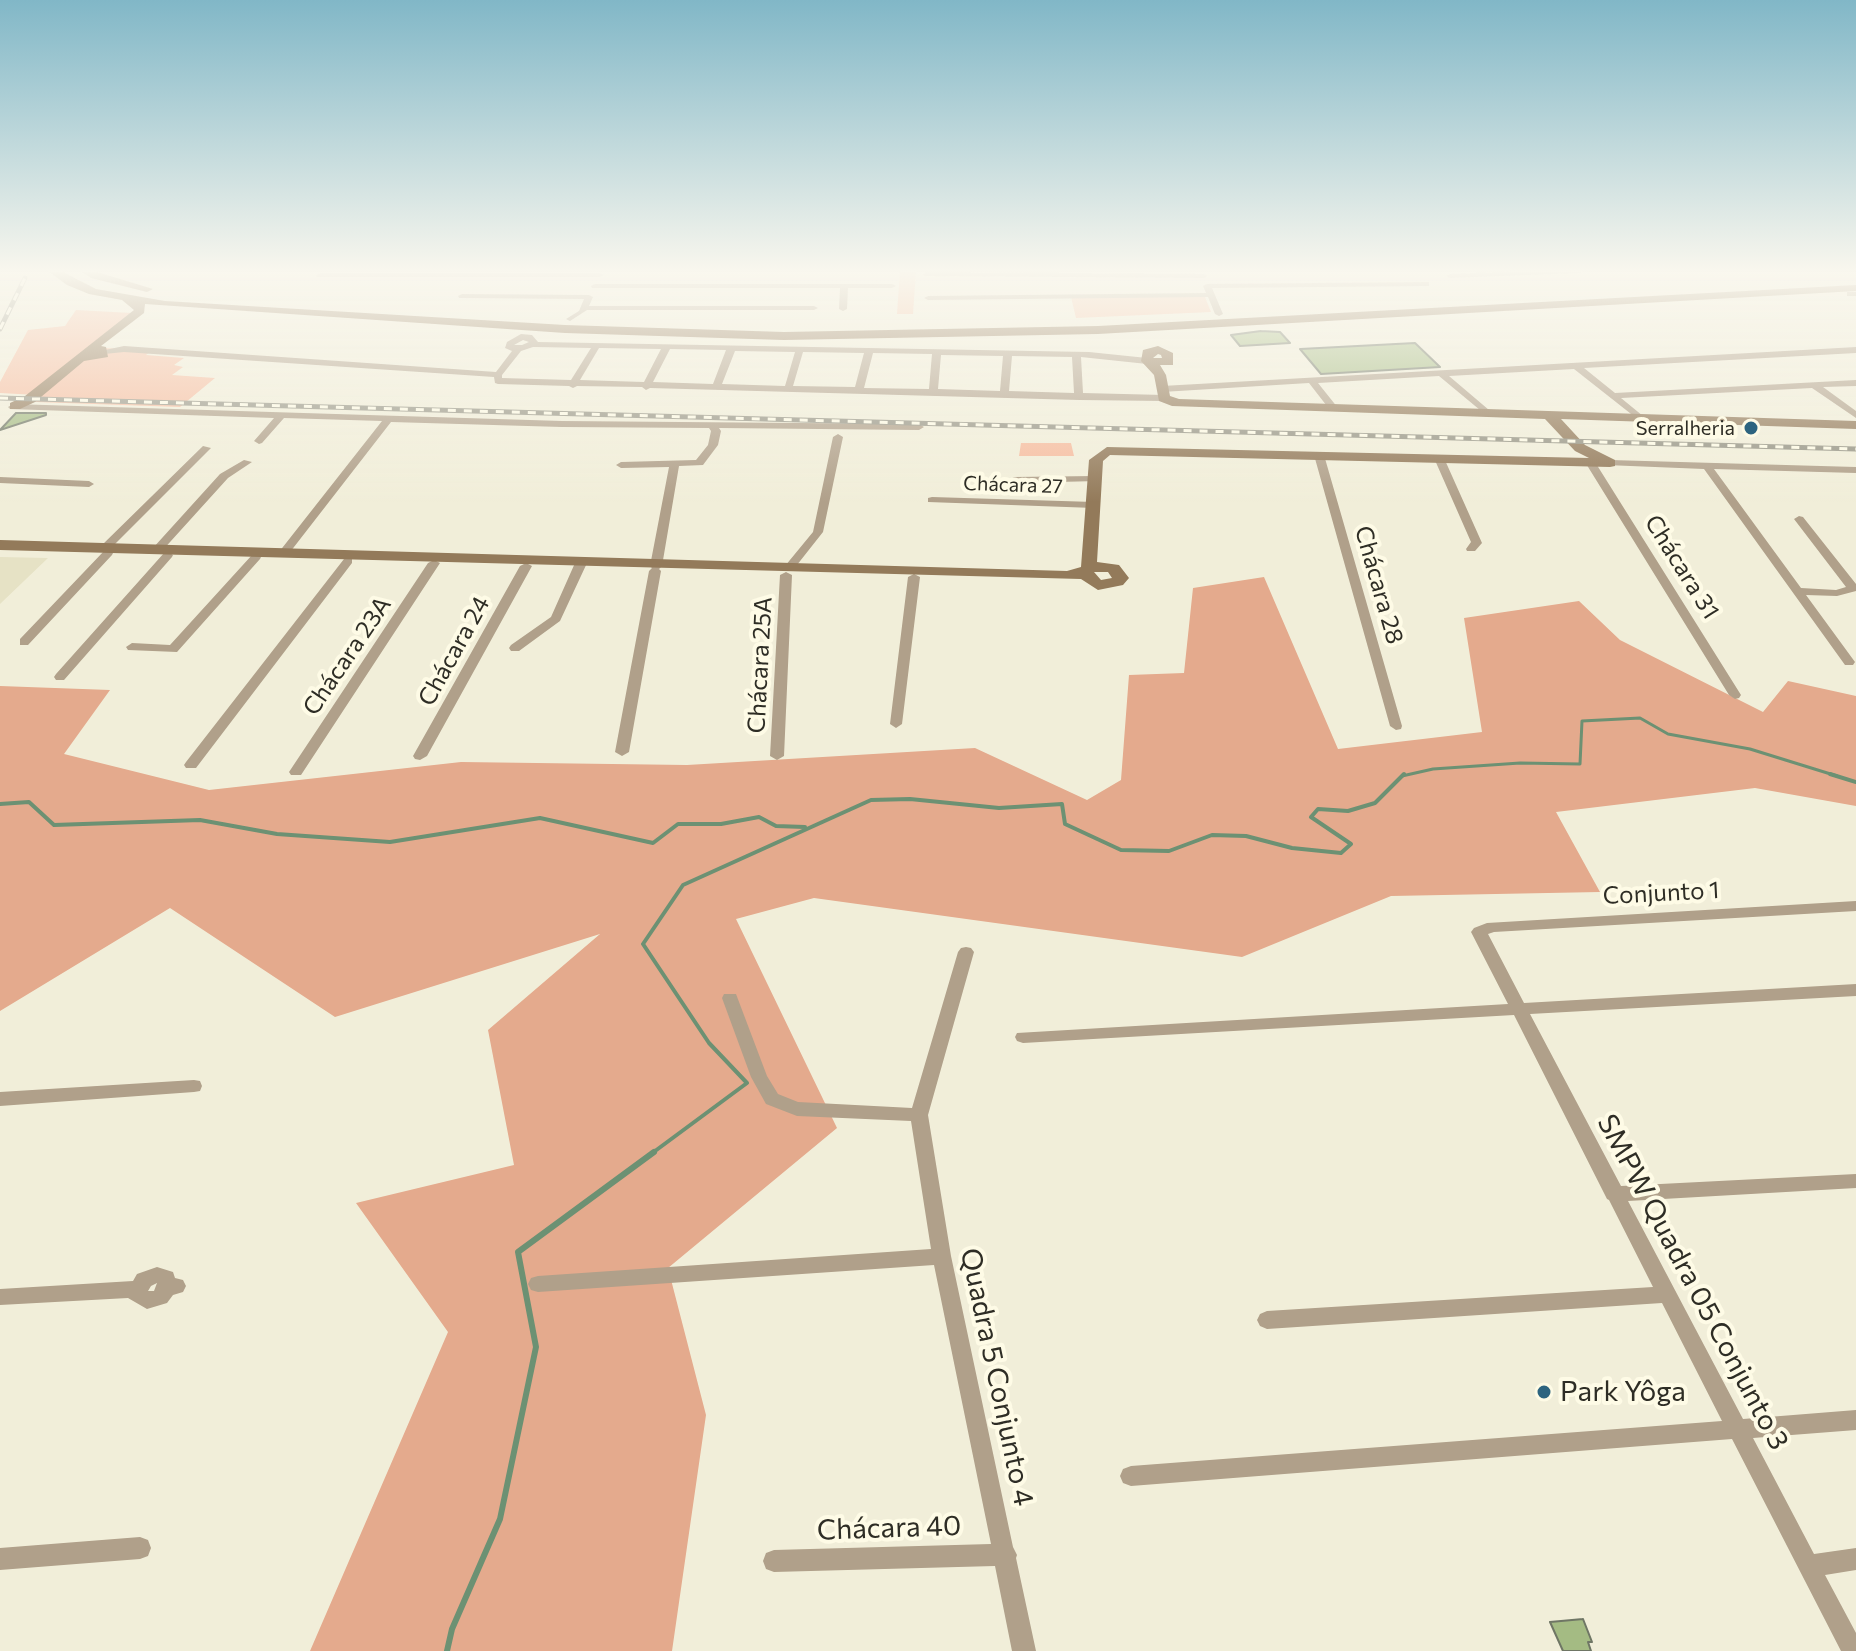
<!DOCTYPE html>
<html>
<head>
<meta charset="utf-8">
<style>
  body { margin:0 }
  canvas { display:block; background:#f1eed9 }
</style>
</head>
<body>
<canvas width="1856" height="1651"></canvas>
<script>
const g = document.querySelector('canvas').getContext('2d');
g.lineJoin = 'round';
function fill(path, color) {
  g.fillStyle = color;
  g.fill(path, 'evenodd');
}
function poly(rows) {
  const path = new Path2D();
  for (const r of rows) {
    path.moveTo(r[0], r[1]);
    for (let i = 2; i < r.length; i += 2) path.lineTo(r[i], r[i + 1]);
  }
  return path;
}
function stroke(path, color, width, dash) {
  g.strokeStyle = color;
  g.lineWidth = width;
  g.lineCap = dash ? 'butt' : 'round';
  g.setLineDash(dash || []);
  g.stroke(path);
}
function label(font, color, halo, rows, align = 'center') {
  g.font = font + ' Commissioner,sans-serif';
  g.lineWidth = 8;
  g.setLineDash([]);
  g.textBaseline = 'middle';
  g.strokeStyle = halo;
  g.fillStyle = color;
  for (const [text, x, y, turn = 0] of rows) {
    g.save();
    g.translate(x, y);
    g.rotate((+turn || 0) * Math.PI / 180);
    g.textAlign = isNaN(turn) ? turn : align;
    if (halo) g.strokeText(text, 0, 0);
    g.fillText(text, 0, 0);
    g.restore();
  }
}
const built = poly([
  [0,557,48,558,0,604]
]);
const green = poly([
  [900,271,916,271,913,314,897,314],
  [1071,297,1205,297,1211,312,1076,318],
  [76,310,132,313,88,347,151,351,146,355,184,358,174,365,183,367,172,375,215,378,180,407,36,402,32,402,37,395,0,393,0,382,28,330,65,326],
  [1021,443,1071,443,1074,456,1019,456]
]);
const forest = poly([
  [1264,577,1338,749,1482,732,1464,618,1579,601,1620,640,1763,712,1788,681,1856,696,1856,806,1755,788,1556,812,1600,892,1391,896,1242,957,814,898,736,919,837,1128,668,1268,706,1415,672,1651,310,1651,448,1332,356,1203,514,1165,488,1030,600,934,335,1017,170,908,0,1011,0,686,110,690,64,754,209,790,461,762,687,765,975,748,1087,800,1121,780,1129,675,1184,673,1193,588]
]);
const streamFar2 = poly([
  [1402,776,1433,769,1520,763,1580,764,1582,721,1640,718,1668,734,1750,749,1837,776]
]);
const streamFar1 = poly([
  [1830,774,1856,782],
  [0,804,29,802,54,825,200,820,277,834,390,842,540,818,653,843,678,824,721,824,759,817,776,826,805,827],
  [651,1154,747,1083,709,1043,643,944,683,885,871,800,910,799,999,808,1062,804,1065,824,1121,850,1169,851,1212,835,1246,836,1292,848,1341,853,1351,844,1311,817,1318,809,1348,811,1375,803,1404,774]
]);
const stream = poly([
  [447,1651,452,1629,500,1519,536,1347,518,1252,654,1152]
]);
const building = poly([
  [1261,331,1280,332,1290,343,1240,346,1231,335,1261,331],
  [1415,343,1440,367,1321,374,1300,349,1415,343],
  [16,413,46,413,46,415,0,430,16,413],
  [1583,1619,1592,1642,1588,1642,1591,1651,1563,1651,1550,1622,1583,1619]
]);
const street = poly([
  [1525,271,1583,271,1579,273,1450,278,1446,276,1450,274,1525,271],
  [927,272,1204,274,1208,276,1204,278,924,276,923,274,927,272],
  [320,273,600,273,604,275,600,277,317,277,316,275,320,273],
  [1426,282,1429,282,1429,286,1212,288,1223,314,1219,316,1215,314,1208,297,928,300,924,298,928,296,1206,293,1203,286,1207,284,1426,282],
  [595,284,892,284,896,286,892,288,848,288,847,309,843,311,839,309,840,288,592,288,591,286,595,284],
  [1847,292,1856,292,1856,296,1847,296,1847,292],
  [462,294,589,295,593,297,589,306,814,306,818,308,814,310,587,310,570,321,566,319,579,311,584,299,459,298,458,296,462,294],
  [521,334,532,335,538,342,1089,352,1147,358,1151,361,1147,364,1081,357,1083,393,1164,395,1169,398,1164,401,1079,400,650,388,646,390,642,387,577,386,573,388,569,386,498,384,495,383,494,377,124,352,104,354,100,351,124,346,496,372,512,351,505,348,507,342,521,334],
  [523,340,529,342,522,345,514,345,523,340],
  [533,347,591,348,571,380,502,378,502,375,521,351,533,347],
  [599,348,661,349,644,382,580,380,599,348],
  [670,349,726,350,713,384,653,382,670,349],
  [735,351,795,352,785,386,722,384,735,351],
  [803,352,864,353,855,387,793,386,803,352],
  [873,353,932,354,929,389,864,388,873,353],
  [941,355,1003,356,1000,391,938,389,941,355],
  [1012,356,1072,357,1074,393,1009,391,1012,356],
  [1856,347,1856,353,1584,368,1615,393,1856,380,1856,386,1823,387,1856,411,1856,418,1812,388,1621,398,1643,416,1645,418,1640,421,1574,369,1449,376,1489,410,1491,412,1486,415,1439,376,1318,383,1338,408,1333,411,1330,410,1309,383,1162,392,1157,389,1162,386,1856,347],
  [13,404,562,421,919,424,924,427,919,430,719,428,721,431,718,445,703,465,679,466,662,566,659,569,661,571,629,752,622,756,615,752,649,571,652,568,650,566,669,467,621,468,616,465,621,462,696,460,708,445,711,431,709,428,562,427,391,422,287,556,283,557,278,554,279,552,382,421,284,418,262,443,259,444,254,441,274,418,10,409,8,407,13,404],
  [838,434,843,437,823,532,793,570,785,570,785,566,813,532,833,437,838,434],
  [203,446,211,448,109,550,113,553,112,555,28,645,20,645,20,639,104,551,100,548,101,546,203,446],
  [1319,452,1324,455,1402,726,1401,729,1396,730,1390,726,1314,455,1319,452],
  [1439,455,1444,458,1482,543,1475,551,1467,551,1466,549,1471,542,1434,458,1439,455],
  [244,460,252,462,228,478,161,552,153,552,153,548,220,474,244,460],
  [1587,460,1595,462,1741,695,1739,698,1735,699,1729,695,1585,462,1587,460],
  [1610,460,1856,467,1856,473,1714,469,1801,588,1836,590,1846,587,1794,519,1799,516,1803,517,1856,584,1856,591,1837,596,1806,595,1855,662,1853,665,1845,665,1704,469,1606,465,1605,463,1610,460],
  [1095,476,1100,479,1099,481,1014,483,1009,480,1014,477,1095,476],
  [0,477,89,481,94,484,89,487,0,483,0,477],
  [932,497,1094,502,1099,505,1094,508,928,502,928,498,932,497],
  [168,552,173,555,172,557,64,680,56,680,54,677,56,674,164,553,168,552],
  [256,554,261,557,260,559,177,652,128,650,126,647,132,643,170,645,252,555,256,554],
  [348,558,352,559,352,563,196,768,186,768,184,765,186,762,344,559,348,558],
  [434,560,440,563,303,772,301,775,291,775,289,772,428,563,434,560],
  [581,560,587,563,560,621,519,651,511,651,509,648,511,645,551,617,575,563,581,560],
  [526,563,532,566,427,756,420,760,415,759,413,756,520,566,526,563],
  [786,572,792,575,784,756,777,760,770,756,780,575,786,572],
  [914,574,920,577,902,724,896,728,890,724,908,577,914,574],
  [1856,901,1856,911,1494,932,1488,934,1524,1003,1856,984,1856,996,1530,1014,1621,1186,1856,1174,1856,1188,1628,1201,1743,1419,1856,1410,1856,1430,1753,1438,1814,1554,1856,1548,1856,1570,1825,1575,1856,1633,1856,1651,1841,1651,1732,1439,1131,1486,1123,1483,1120,1476,1123,1469,1131,1466,1722,1421,1662,1303,1267,1329,1260,1326,1257,1320,1260,1314,1267,1311,1653,1287,1609,1200,1607,1199,1514,1015,1023,1043,1017,1041,1015,1037,1017,1033,1508,1004,1471,932,1474,928,1487,923,1856,901],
  [966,947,971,948,974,952,928,1115,951,1256,1013,1547,1017,1555,1016,1558,1036,1651,1012,1651,995,1566,774,1572,766,1569,763,1561,766,1553,774,1550,991,1544,934,1265,538,1292,531,1290,528,1284,531,1278,538,1276,931,1249,911,1121,797,1116,766,1104,751,1077,722,998,724,994,736,994,767,1076,778,1094,798,1102,912,1108,958,952,961,948,966,947],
  [194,1080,200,1081,202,1086,200,1091,194,1092,0,1106,0,1092,194,1080],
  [157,1267,173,1272,175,1278,183,1280,186,1286,183,1292,173,1295,167,1303,147,1309,128,1298,0,1305,0,1289,133,1281,137,1274,157,1267],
  [157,1283,154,1291,148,1291,151,1286,157,1283],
  [140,1537,148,1540,151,1548,148,1556,140,1559,0,1570,0,1548,140,1537]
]);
const secondary = poly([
  [48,271,61,271,96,289,165,301,565,325,784,332,1098,326,1856,285,1856,291,1098,334,784,340,565,333,145,304,144,313,101,346,106,347,108,357,84,361,35,402,20,409,10,409,10,403,25,396,134,310,122,300,89,294,67,285,48,271],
  [81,271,94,271,153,289,147,292,91,278,81,271],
  [1158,346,1173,353,1173,365,1160,365,1166,375,1170,396,1179,399,1856,421,1856,429,1561,419,1585,445,1615,460,1615,466,1610,467,1110,455,1103,461,1097,562,1119,565,1129,578,1123,585,1098,590,1081,579,0,550,0,540,1067,571,1081,567,1089,460,1107,447,1589,458,1575,451,1545,419,1172,406,1159,401,1154,375,1141,361,1143,350,1158,346],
  [1158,354,1161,355,1162,358,1153,358,1158,354],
  [1094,572,1108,572,1112,578,1101,580,1094,572]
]);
const rail = poly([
  [0,329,25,278],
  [0,398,1856,449]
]);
const markers = [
  [1751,428,8,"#2d647f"],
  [1544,1392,8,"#2d647f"]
];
const farPoinames = [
  ["Serralheria",1735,428]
];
const farStreetnames = [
  ["Chácara 27",1013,485,2]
];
const streetNames = [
  ["Chácara 31",1682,567,58],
  ["Chácara 28",1379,585,74],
  ["Chácara 24",454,651,-61],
  ["Chácara 23A",347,656,-56],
  ["Chácara 25A",760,665,-87],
  ["Conjunto 1",1661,893,-3]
];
const nearStreetnames = [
  ["SMPW Quadra 05 Conjunto 3",1693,1282,62],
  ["Quadra 5 Conjunto 4",997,1377,78],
  ["Chácara 40",889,1528,-2]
];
const nearPoinames = [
  ["Park Yôga",1560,1392]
];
fill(built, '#e6e2c5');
fill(green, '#f6bc9f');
fill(forest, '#e4aa8d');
stroke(streamFar2, '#6c9173', 3);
stroke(streamFar1, '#6c9173', 4);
stroke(stream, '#6c9173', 6);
fill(building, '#a4bb83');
stroke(building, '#6f7665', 2);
fill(street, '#b0a08a');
fill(secondary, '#937a5a');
stroke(rail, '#969485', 5);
stroke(rail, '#fefbe6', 3, [8]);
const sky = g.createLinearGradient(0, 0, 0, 502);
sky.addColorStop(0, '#81b7c7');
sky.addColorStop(0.54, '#f9f7ee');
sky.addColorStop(1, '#f9f7ee00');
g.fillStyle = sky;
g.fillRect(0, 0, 1856, 502);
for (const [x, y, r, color] of markers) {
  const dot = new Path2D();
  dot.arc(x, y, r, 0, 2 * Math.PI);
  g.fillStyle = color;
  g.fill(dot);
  stroke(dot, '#fefbe6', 3);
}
label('20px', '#2e2d25', '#fefbe6', farPoinames, 'right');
label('20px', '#2e2d25', '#fefbe6', farStreetnames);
label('24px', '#2e2d25', '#fefbe6', streetNames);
label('28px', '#2e2d25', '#fefbe6', nearStreetnames);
label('28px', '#2e2d25', '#fefbe6', nearPoinames, 'left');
</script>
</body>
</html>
